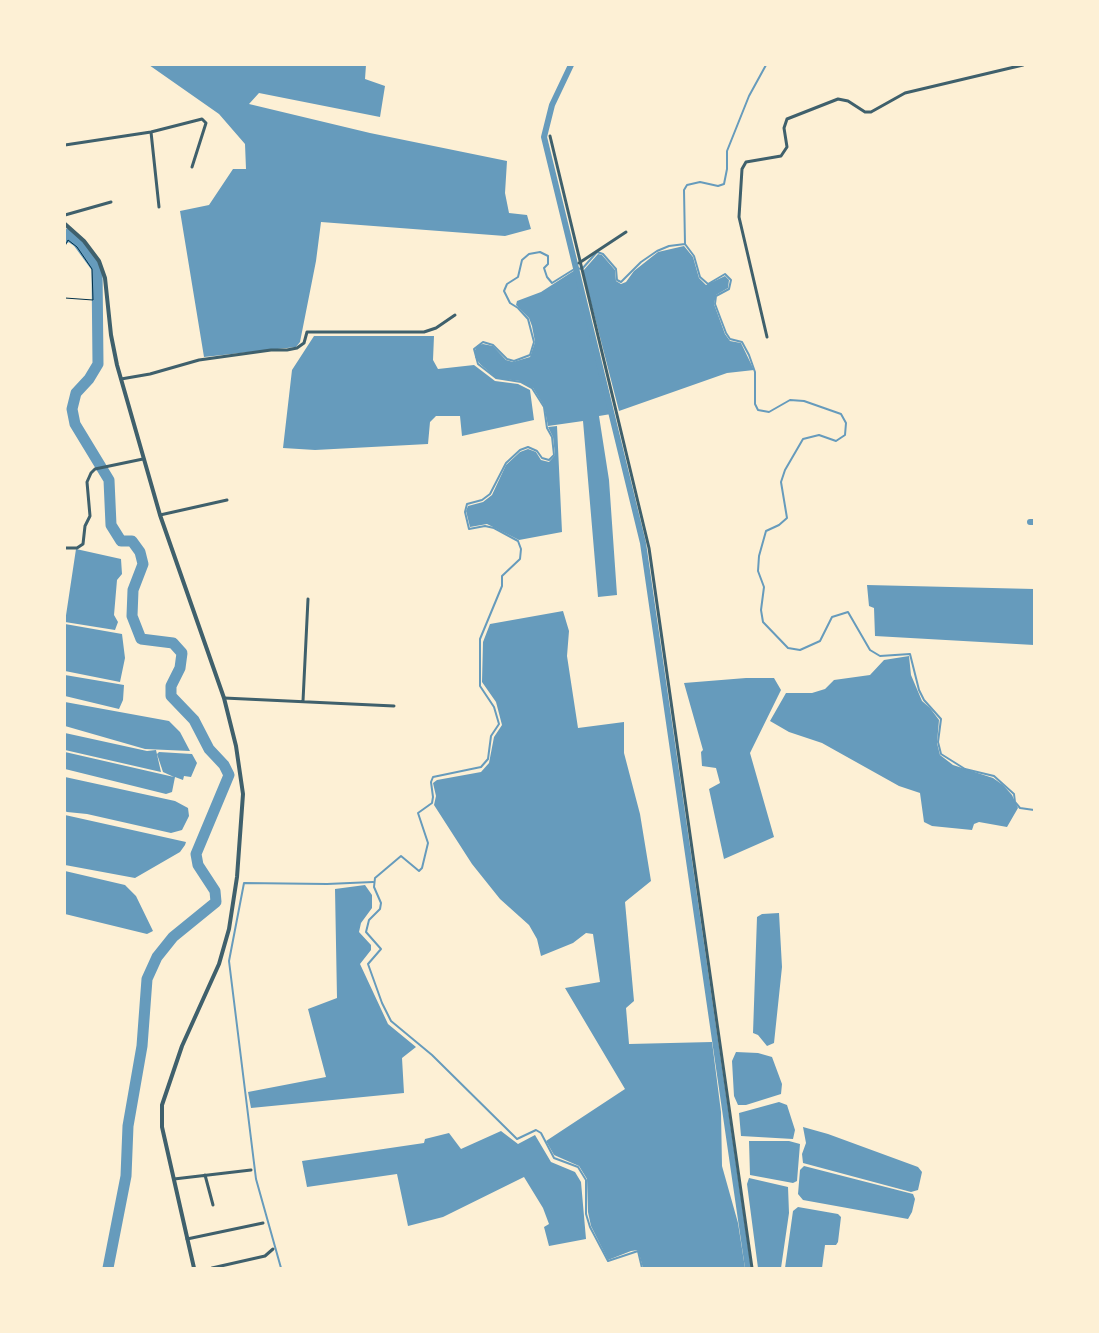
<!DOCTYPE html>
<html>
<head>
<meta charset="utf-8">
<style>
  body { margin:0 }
  #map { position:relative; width:1099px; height:1333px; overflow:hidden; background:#fdf0d5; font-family:"Titillium Web",sans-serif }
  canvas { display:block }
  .frame { position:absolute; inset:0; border:66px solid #fdf0d5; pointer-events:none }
</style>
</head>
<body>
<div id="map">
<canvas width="1099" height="1333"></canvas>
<div class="frame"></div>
</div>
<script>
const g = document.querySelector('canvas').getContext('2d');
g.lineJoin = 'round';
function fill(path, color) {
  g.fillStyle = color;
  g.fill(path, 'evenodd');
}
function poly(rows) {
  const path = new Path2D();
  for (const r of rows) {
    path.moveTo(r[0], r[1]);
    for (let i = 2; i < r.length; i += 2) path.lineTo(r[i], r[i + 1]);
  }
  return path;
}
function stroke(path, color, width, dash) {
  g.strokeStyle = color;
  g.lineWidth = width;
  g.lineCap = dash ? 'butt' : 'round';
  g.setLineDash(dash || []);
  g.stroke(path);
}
const water = poly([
  [149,65,366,65,365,79,385,86,380,117,259,93,249,104,370,133,507,161,505,193,509,213,527,215,531,229,505,236,321,222,316,261,300,342,296,347,287,348,204,357,180,211,209,205,233,169,246,169,245,144,219,114],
  [684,246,693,257,699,278,706,285,725,276,729,280,728,288,716,295,714,304,725,334,730,341,741,343,754,370,727,373,619,411,583,271,598,254,602,255,615,270,616,281,621,284,626,282,634,271,658,252],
  [575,270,611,414,599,416,609,480,617,595,598,597,583,421,548,426,544,406,533,388,520,381,496,378,480,364,475,357,475,350,478,345,483,344,493,346,506,360,513,362,530,357,535,342,532,326,529,318,516,305,517,301,541,292],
  [314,336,434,336,433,360,438,369,474,365,495,381,518,384,530,390,534,420,462,436,460,416,436,416,430,422,428,444,315,450,283,448,292,370],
  [557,426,562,532,519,540,487,524,470,527,466,511,468,506,483,502,492,495,506,465,520,452,528,449,536,452,541,460,549,462,555,455,553,437,548,427],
  [76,549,121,559,122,574,117,580,114,615,118,622,115,630,65,622],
  [867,585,1034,589,1034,645,875,636,874,608,869,606],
  [563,611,569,631,567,656,578,728,624,722,624,753,640,814,651,881,625,902,634,1001,626,1008,629,1044,712,1042,721,1112,722,1166,738,1223,745,1268,643,1268,638,1250,631,1251,608,1260,591,1226,588,1212,587,1179,579,1166,554,1155,546,1141,625,1089,565,988,600,982,593,934,586,933,573,943,541,956,537,939,529,925,500,899,472,864,434,805,436,796,433,783,437,780,481,772,489,763,494,737,502,725,496,702,482,682,483,642,490,624],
  [65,624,122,634,125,658,120,682,65,671],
  [909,656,911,675,922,701,930,708,939,720,937,743,940,755,953,765,993,778,1003,785,1012,795,1018,808,1007,827,979,822,974,824,972,830,932,826,924,822,920,793,899,786,822,743,789,732,770,721,786,693,812,693,825,689,834,680,870,675,884,660],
  [65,675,124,685,123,700,119,709,65,696],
  [746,678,774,678,781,690,750,753,774,837,724,859,709,789,720,783,716,768,702,766,701,752,703,750,684,683],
  [65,702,169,721,180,732,190,751,145,749,65,726],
  [65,733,147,751,156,750,161,772,65,750],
  [65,752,174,777,163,772,157,754,159,752,192,754,197,763,191,777,184,776,183,780,175,777,172,792,166,794,65,769],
  [65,777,175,801,188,808,189,816,182,830,171,833,87,814,67,812,65,811],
  [65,815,186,842,185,845,180,852,135,878,65,865],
  [65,871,125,885,136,896,153,931,147,934,65,914],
  [365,885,372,895,372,908,361,923,359,932,371,945,371,950,360,964,388,1024,416,1047,402,1058,404,1093,251,1108,248,1092,326,1077,308,1009,337,998,335,889],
  [779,913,782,967,774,1043,767,1046,758,1035,753,1033,757,917,762,914],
  [736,1052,758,1053,772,1057,782,1084,781,1094,746,1105,738,1105,734,1096,732,1061],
  [779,1102,787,1105,795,1130,793,1139,741,1136,739,1113],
  [803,1127,828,1134,918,1167,922,1172,918,1190,911,1192,803,1163,802,1154,806,1143],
  [501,1131,518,1144,535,1135,551,1162,575,1172,581,1182,586,1239,549,1246,544,1227,549,1224,543,1208,524,1177,443,1217,408,1226,397,1174,307,1187,302,1161,424,1143,425,1139,449,1133,461,1149],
  [749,1141,789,1141,800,1144,797,1181,793,1183,750,1175],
  [804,1166,913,1194,915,1199,912,1212,908,1219,803,1200,798,1194,800,1170],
  [749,1178,788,1187,789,1213,781,1268,758,1268,747,1184],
  [798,1207,838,1214,841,1217,838,1242,836,1245,825,1245,822,1268,785,1268,793,1211]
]);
const stream = poly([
  [766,65,749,96,727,151,727,169,724,184,718,186,700,182,687,185,684,190,685,244,694,256,700,277,708,284,725,274,731,280,729,289,716,296,715,304,726,333,730,339,742,342,749,355,755,372,755,404,758,410,769,412,790,400,804,401,841,414,846,423,845,435,836,441,819,435,803,439,785,470,781,482,787,518,779,525,766,531,759,556,758,571,764,587,761,610,763,622,788,648,800,650,820,641,832,617,848,612,870,650,880,656,910,654,919,690,924,700,941,719,938,742,941,754,965,769,994,776,1014,794,1015,802,1020,808,1034,810],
  [65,233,67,234],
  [281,1268,256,1179,229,961,244,883,327,884,373,882],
  [642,1268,638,1251,608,1261,590,1227,586,1214,586,1180,578,1167,554,1158,541,1133,536,1130,517,1139,432,1055,391,1021,382,1003,368,964,381,949,366,932,369,920,380,909,381,903,374,887,375,878,401,856,419,871,422,868,428,843,418,813,432,803,433,797,431,782,433,777,481,767,488,759,491,736,499,724,494,707,480,686,480,639,502,586,502,576,520,559,521,549,518,541,494,528,485,526,469,529,465,512,467,504,482,500,490,494,506,463,520,450,528,447,537,451,542,458,549,460,554,455,552,437,547,428,544,407,532,388,521,382,496,378,478,364,474,349,483,342,493,345,507,359,514,361,530,355,534,342,528,319,518,308,510,303,504,291,507,284,518,277,522,260,529,254,540,252,548,256,548,264,544,268,547,277,552,283,576,268,582,269,597,252,603,254,616,269,617,280,621,282,641,262,657,251,669,246,685,244]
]);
const canal = poly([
  [571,65,552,105,544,137,643,543,748,1268],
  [1030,522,1034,522]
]);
const river = poly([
  [65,238,67,234,78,242,97,268,98,364,89,379,76,393,72,409,75,424,109,480,111,525,121,541,132,541,140,552,143,564,133,590,132,616,141,639,173,643,182,653,180,668,171,686,171,696,194,720,209,749,224,765,229,775,196,854,198,865,215,891,216,902,173,937,157,957,147,979,142,1046,128,1126,126,1176,108,1268]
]);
const path = poly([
  [65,246,68,240,77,247,92,269,93,300,65,298]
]);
const minor = poly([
  [151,132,159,207],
  [550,136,649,548,752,1268],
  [65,145,151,132,202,119,206,123,192,167],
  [65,215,111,202],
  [579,263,626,232],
  [767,337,739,217,742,169,746,162,781,156,787,147,784,128,787,119,838,99,848,101,865,112,871,112,905,93,1023,65],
  [121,379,150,374,199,360,271,350,287,350,297,348,304,343,307,332,424,332,436,328,455,315],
  [160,515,227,500],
  [65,548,77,548,83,544,85,526,90,516,87,482,91,473,95,469,143,459],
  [224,698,394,706],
  [303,701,308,599],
  [205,1175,213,1205],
  [174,1179,251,1170],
  [187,1239,263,1223],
  [212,1268,265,1256,273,1249]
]);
const tertiary = poly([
  [65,224,84,241,99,261,105,278,111,335,117,365,160,515,224,698,236,746,243,794,237,877,229,929,219,964,182,1046,162,1105,162,1127,194,1268]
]);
fill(water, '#669bbc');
stroke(stream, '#669bbc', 2);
stroke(canal, '#669bbc', 6);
stroke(river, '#669bbc', 11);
stroke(path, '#003049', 1);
stroke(minor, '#3f606c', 3);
stroke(tertiary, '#3f606c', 4);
</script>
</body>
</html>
